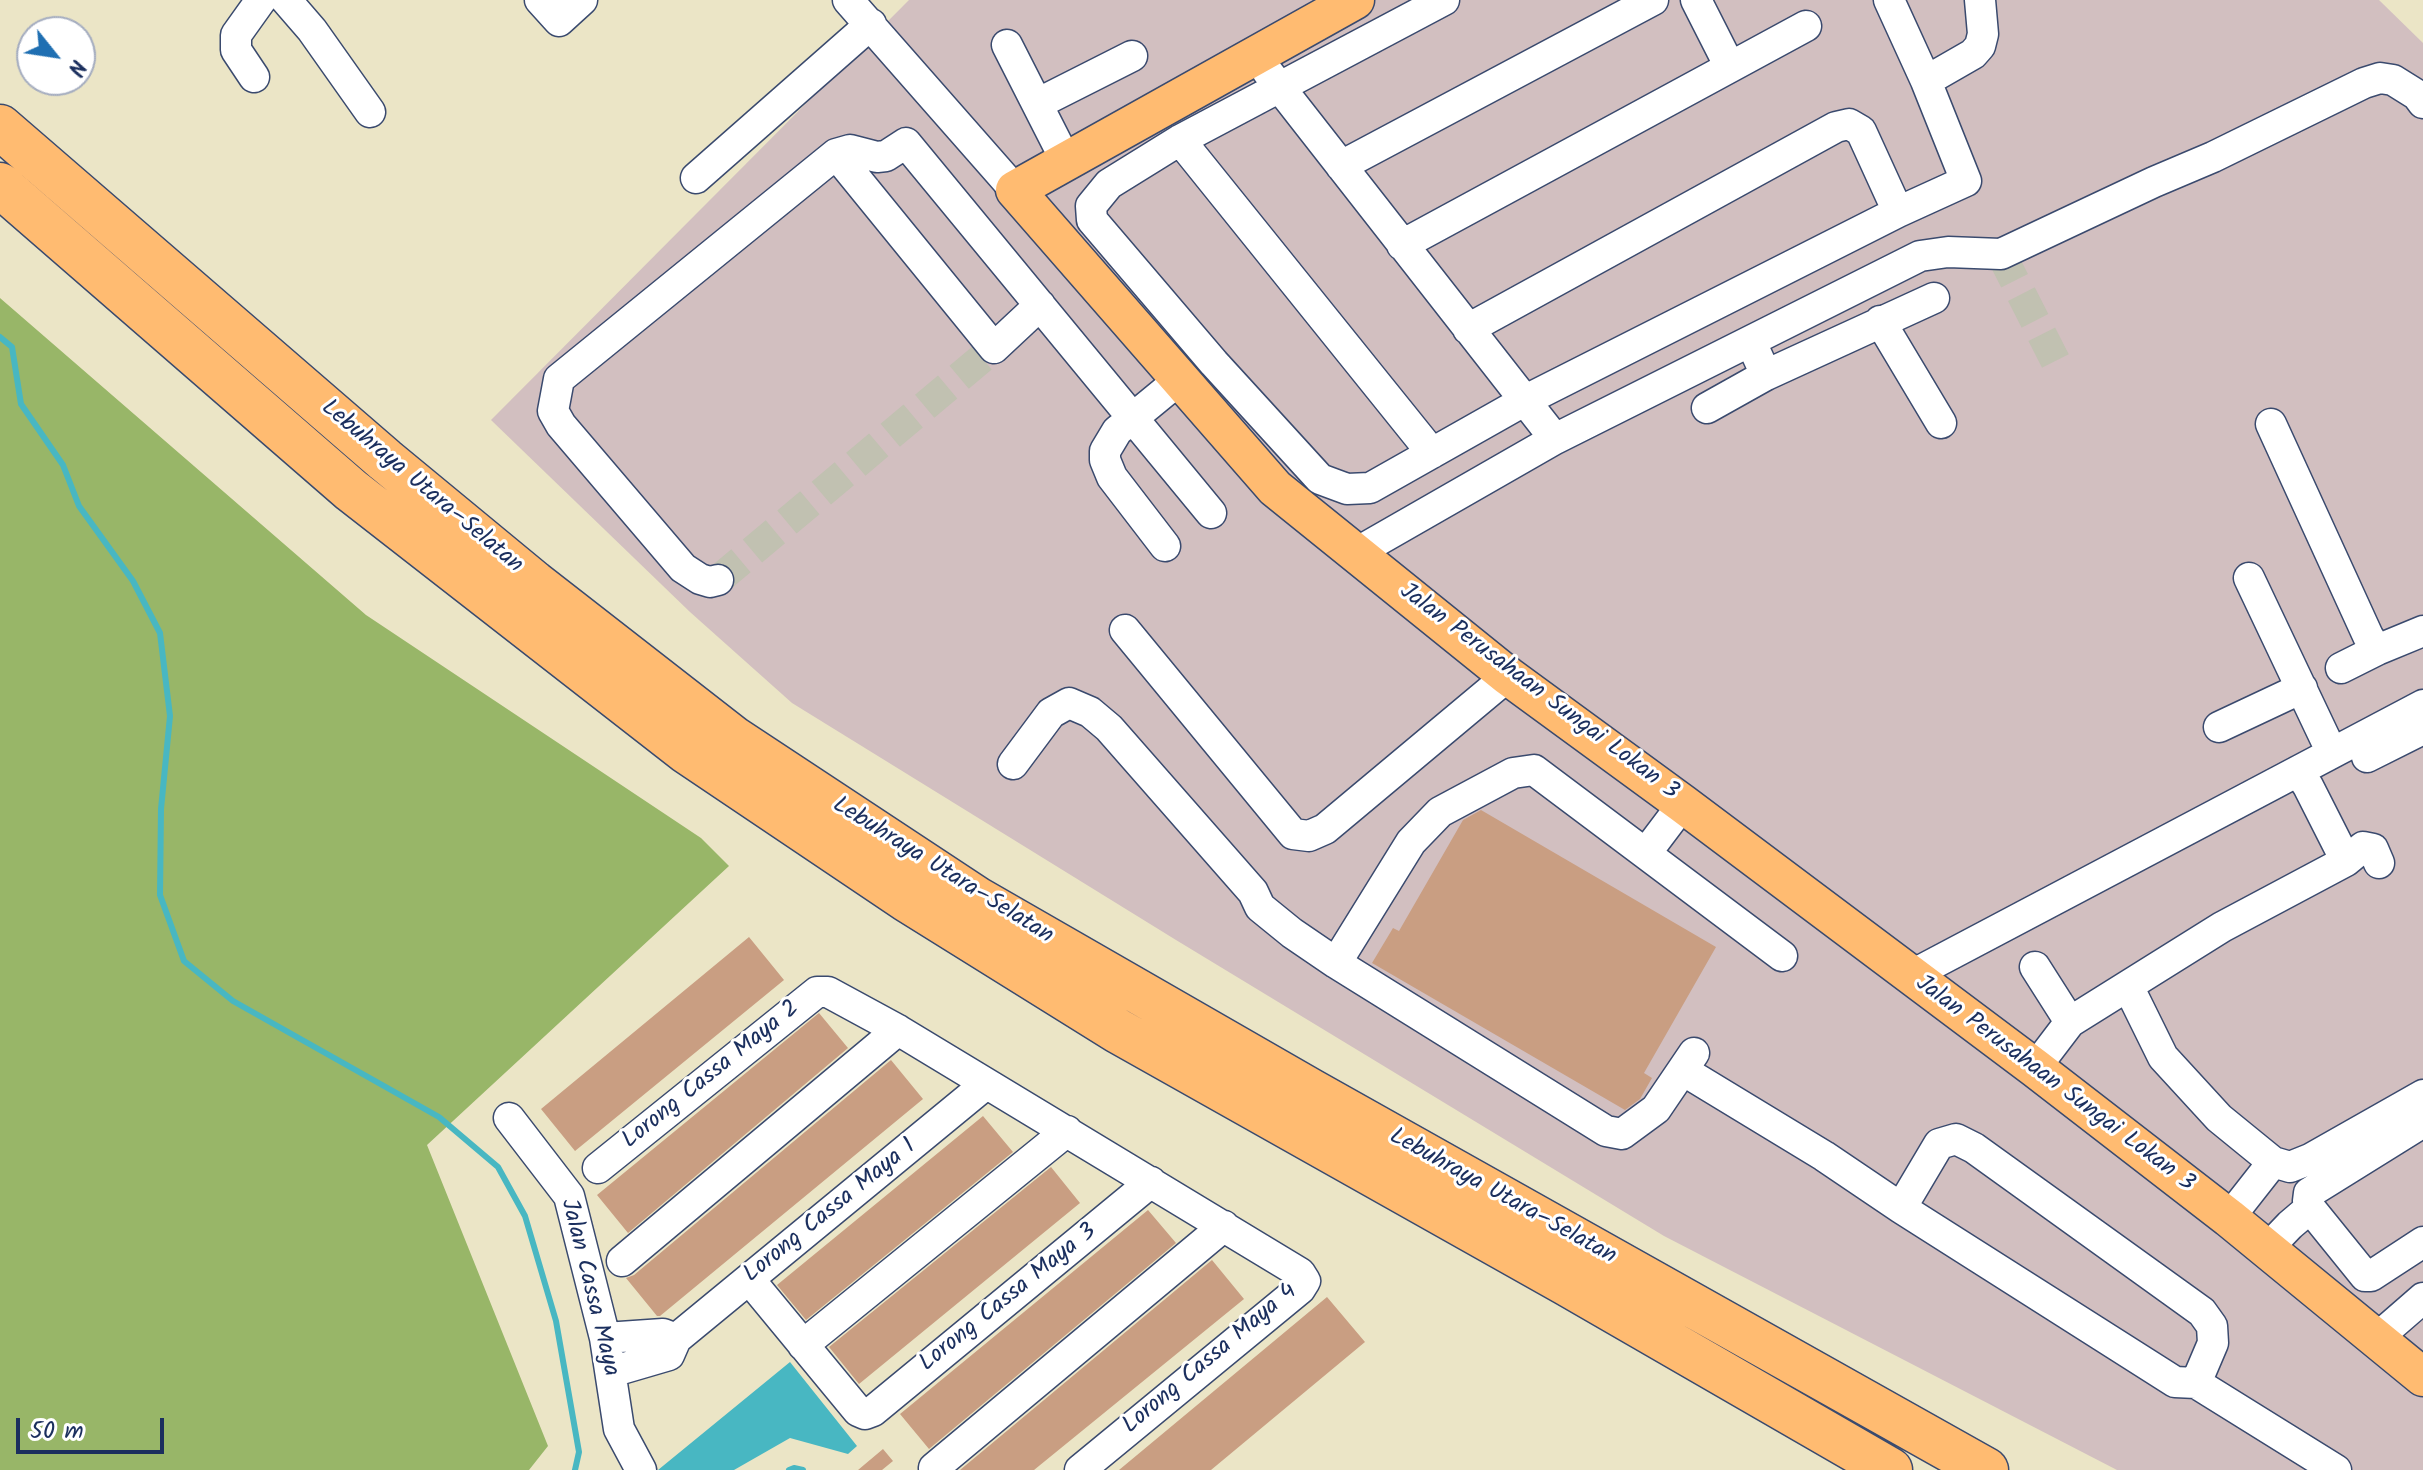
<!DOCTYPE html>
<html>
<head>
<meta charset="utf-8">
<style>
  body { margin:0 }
  #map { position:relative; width:2423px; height:1470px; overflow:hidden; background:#ebe5c6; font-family:Kalam,sans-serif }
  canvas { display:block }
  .north { position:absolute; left:16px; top:16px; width:80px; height:80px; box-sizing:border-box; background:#fff; border:2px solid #a4acbf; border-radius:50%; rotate:120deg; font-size:22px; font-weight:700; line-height:32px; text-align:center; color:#1b2f5e }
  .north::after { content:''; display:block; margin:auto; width:28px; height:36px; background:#1f6fb2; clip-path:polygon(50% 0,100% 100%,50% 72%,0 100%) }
  .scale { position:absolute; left:16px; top:1418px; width:148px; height:36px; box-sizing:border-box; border:4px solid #1b2f5e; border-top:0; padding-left:10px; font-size:24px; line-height:28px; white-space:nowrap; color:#1b2f5e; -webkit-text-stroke:6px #fff; paint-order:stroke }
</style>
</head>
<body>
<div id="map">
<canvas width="2423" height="1470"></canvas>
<div class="north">N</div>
<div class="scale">50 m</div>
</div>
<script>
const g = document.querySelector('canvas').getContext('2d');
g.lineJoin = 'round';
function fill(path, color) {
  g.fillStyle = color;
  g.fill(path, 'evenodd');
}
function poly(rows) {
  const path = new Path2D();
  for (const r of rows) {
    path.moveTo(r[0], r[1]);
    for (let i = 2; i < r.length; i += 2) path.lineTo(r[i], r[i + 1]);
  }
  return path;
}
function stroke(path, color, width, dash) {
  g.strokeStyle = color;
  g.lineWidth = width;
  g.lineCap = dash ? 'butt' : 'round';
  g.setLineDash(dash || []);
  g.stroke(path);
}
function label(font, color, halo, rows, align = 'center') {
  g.font = font + ' Kalam,sans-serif';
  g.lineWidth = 6;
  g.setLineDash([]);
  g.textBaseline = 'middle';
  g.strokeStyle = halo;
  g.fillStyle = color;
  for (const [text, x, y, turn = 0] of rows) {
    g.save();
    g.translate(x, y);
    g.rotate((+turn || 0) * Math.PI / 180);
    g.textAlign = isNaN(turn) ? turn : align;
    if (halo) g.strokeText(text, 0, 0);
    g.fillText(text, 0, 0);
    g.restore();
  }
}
const industrial = poly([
  [909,0,2379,0,2423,43,2423,1470,2117,1470,1664,1236,1176,940,792,703,690,612,491,420]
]);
const forest = poly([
  [0,298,366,615,701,838,729,866,427,1145,548,1446,529,1470,0,1470]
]);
const water = poly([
  [790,1362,857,1446,848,1454,790,1438,734,1470,658,1470]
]);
const stream = poly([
  [0,337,12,347,21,404,63,465,79,506,133,581,160,633,170,716,161,809,160,895,184,961,233,1001,439,1117,498,1167,525,1216,556,1321,579,1452,575,1470],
  [789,1470,794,1468,803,1470]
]);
const building = poly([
  [1481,810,1716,947,1644,1073,1652,1078,1640,1099,1625,1110,1372,963,1393,928,1399,931,1463,820],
  [749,937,784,980,575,1151,541,1109],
  [819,1013,848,1048,628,1233,597,1195],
  [891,1060,923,1099,660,1316,657,1316,626,1278,634,1275],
  [983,1116,1013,1152,806,1320,777,1285],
  [1051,1167,1080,1203,859,1384,829,1347],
  [1148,1210,1176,1243,929,1449,900,1414],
  [1212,1260,1244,1299,1034,1470,960,1470],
  [1327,1297,1365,1342,1211,1470,1119,1470],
  [883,1449,893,1461,882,1470,858,1470]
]);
const minorTunnel = poly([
  [2001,254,2062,374],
  [718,580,994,348]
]);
const minor = poly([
  [286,0,312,30,370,112],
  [540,0,559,21,582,0],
  [848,0,1015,190],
  [1444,0,1180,140,1109,184,1091,206,1092,220,1214,363,1320,479,1347,489,1370,488,1524,401,1898,212,1966,181,1926,81,1889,0],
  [1696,0,1730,67],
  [1007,45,1066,161],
  [1267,71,1555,439],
  [254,77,236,50,236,35,261,0],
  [1926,81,1973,54,1980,46,1983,34,1980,0],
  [1037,104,1132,56],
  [1180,140,1432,453],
  [836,154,994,348,1040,305],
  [1341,166,1653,0],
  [696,178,871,24],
  [1402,245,1806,26],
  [1880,321,1941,423],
  [1468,329,1836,127,1849,124,1861,131,1898,212],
  [1751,342,1766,375,1934,298],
  [1707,408,1766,375],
  [2271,424,2368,636,2377,650,2423,631],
  [1165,546,1112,477,1105,460,1105,451,1117,431,1179,380],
  [1356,553,1555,439,1920,256,1948,252,2001,254,2154,182,2213,157,2364,83,2380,78,2393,80,2417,95,2423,103],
  [2249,578,2332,753],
  [718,580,710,582,700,579,683,568,561,425,553,411,559,379,836,154,850,150,877,157,886,156,906,143,1211,513],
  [1125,630,1293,834,1309,836,1325,829,1508,676],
  [2341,668,2377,650],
  [2219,727,2302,688],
  [2367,757,2423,729],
  [1013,764,1051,713,1069,703,1090,712,1109,728,1253,892,1260,907,1292,933,1336,963,1606,1131,1622,1134,1656,1109,1694,1053],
  [1646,853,1683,804],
  [2346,861,2363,847,2373,849,2379,863],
  [1336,963,1411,842,1440,812,1513,773,1534,770,1782,956],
  [2035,967,2070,1022],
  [1910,976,2423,705],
  [2128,986,2163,1057,2219,1118,2273,1162],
  [2035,1068,2070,1022,2222,927,2346,861,2308,786,2298,771],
  [1684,1071,1824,1156,1901,1208,2175,1382,2196,1383,2336,1470],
  [509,1118,569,1196,605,1338,619,1429,641,1470],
  [598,1168,817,992,828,992,898,1030,1300,1273,1305,1281,1300,1289,1080,1470],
  [1901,1208,1939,1144,1956,1139,1974,1148,2202,1312,2212,1326,2213,1343,2196,1383],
  [2310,1208,2308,1201,2309,1193,2423,1122],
  [2229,1218,2273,1162,2290,1167,2310,1159,2423,1095],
  [2268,1248,2290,1225,2310,1208,2365,1276,2371,1276,2423,1242],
  [622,1261,898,1030],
  [749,1279,858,1411,865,1414,873,1411,1151,1182],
  [605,1338,663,1334,676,1339],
  [2377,1338,2423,1298],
  [803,1345,1067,1131],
  [611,1372,669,1355,676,1339,986,1084],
  [934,1468,1224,1226]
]);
const major = poly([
  [1355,0,1015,190,1275,488,1508,676,1683,804,2035,1068,2229,1218,2423,1377]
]);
const highway = poly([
  [0,127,385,460,534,583,733,738,977,899,1311,1091,1986,1470],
  [0,185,351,490,686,751,906,899,1118,1031,1566,1283,1890,1470]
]);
const streetNames = [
  ["Lebuhraya Utara–Selatan",421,488,40],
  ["Jalan Perusahaan Sungai Lokan 3",1538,693,37],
  ["Lebuhraya Utara–Selatan",942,872,32],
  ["Lorong Cassa Maya 2",712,1076,-39],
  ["Jalan Perusahaan Sungai Lokan 3",2054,1085,37],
  ["Lebuhraya Utara–Selatan",1502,1198,29],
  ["Lorong Cassa Maya 1",831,1212,-39],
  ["Jalan Cassa Maya",588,1288,76],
  ["Lorong Cassa Maya 3",1009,1299,-39],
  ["Lorong Cassa Maya 4",1211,1360,-40]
];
fill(industrial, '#d2bfc0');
fill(forest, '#98b668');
fill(water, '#48b7c2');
stroke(stream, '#48b7c2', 6);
fill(building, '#c99e82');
stroke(minorTunnel, '#c1c1b1', 30, [30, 15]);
stroke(minor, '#3a4a6e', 33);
stroke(major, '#3a4a6e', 41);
stroke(highway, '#3a4a6e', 47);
stroke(minor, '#fff', 30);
stroke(major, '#ffbb71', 38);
stroke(highway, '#ffbb71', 44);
label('24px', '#1b2f5e', '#fff', streetNames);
</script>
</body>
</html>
